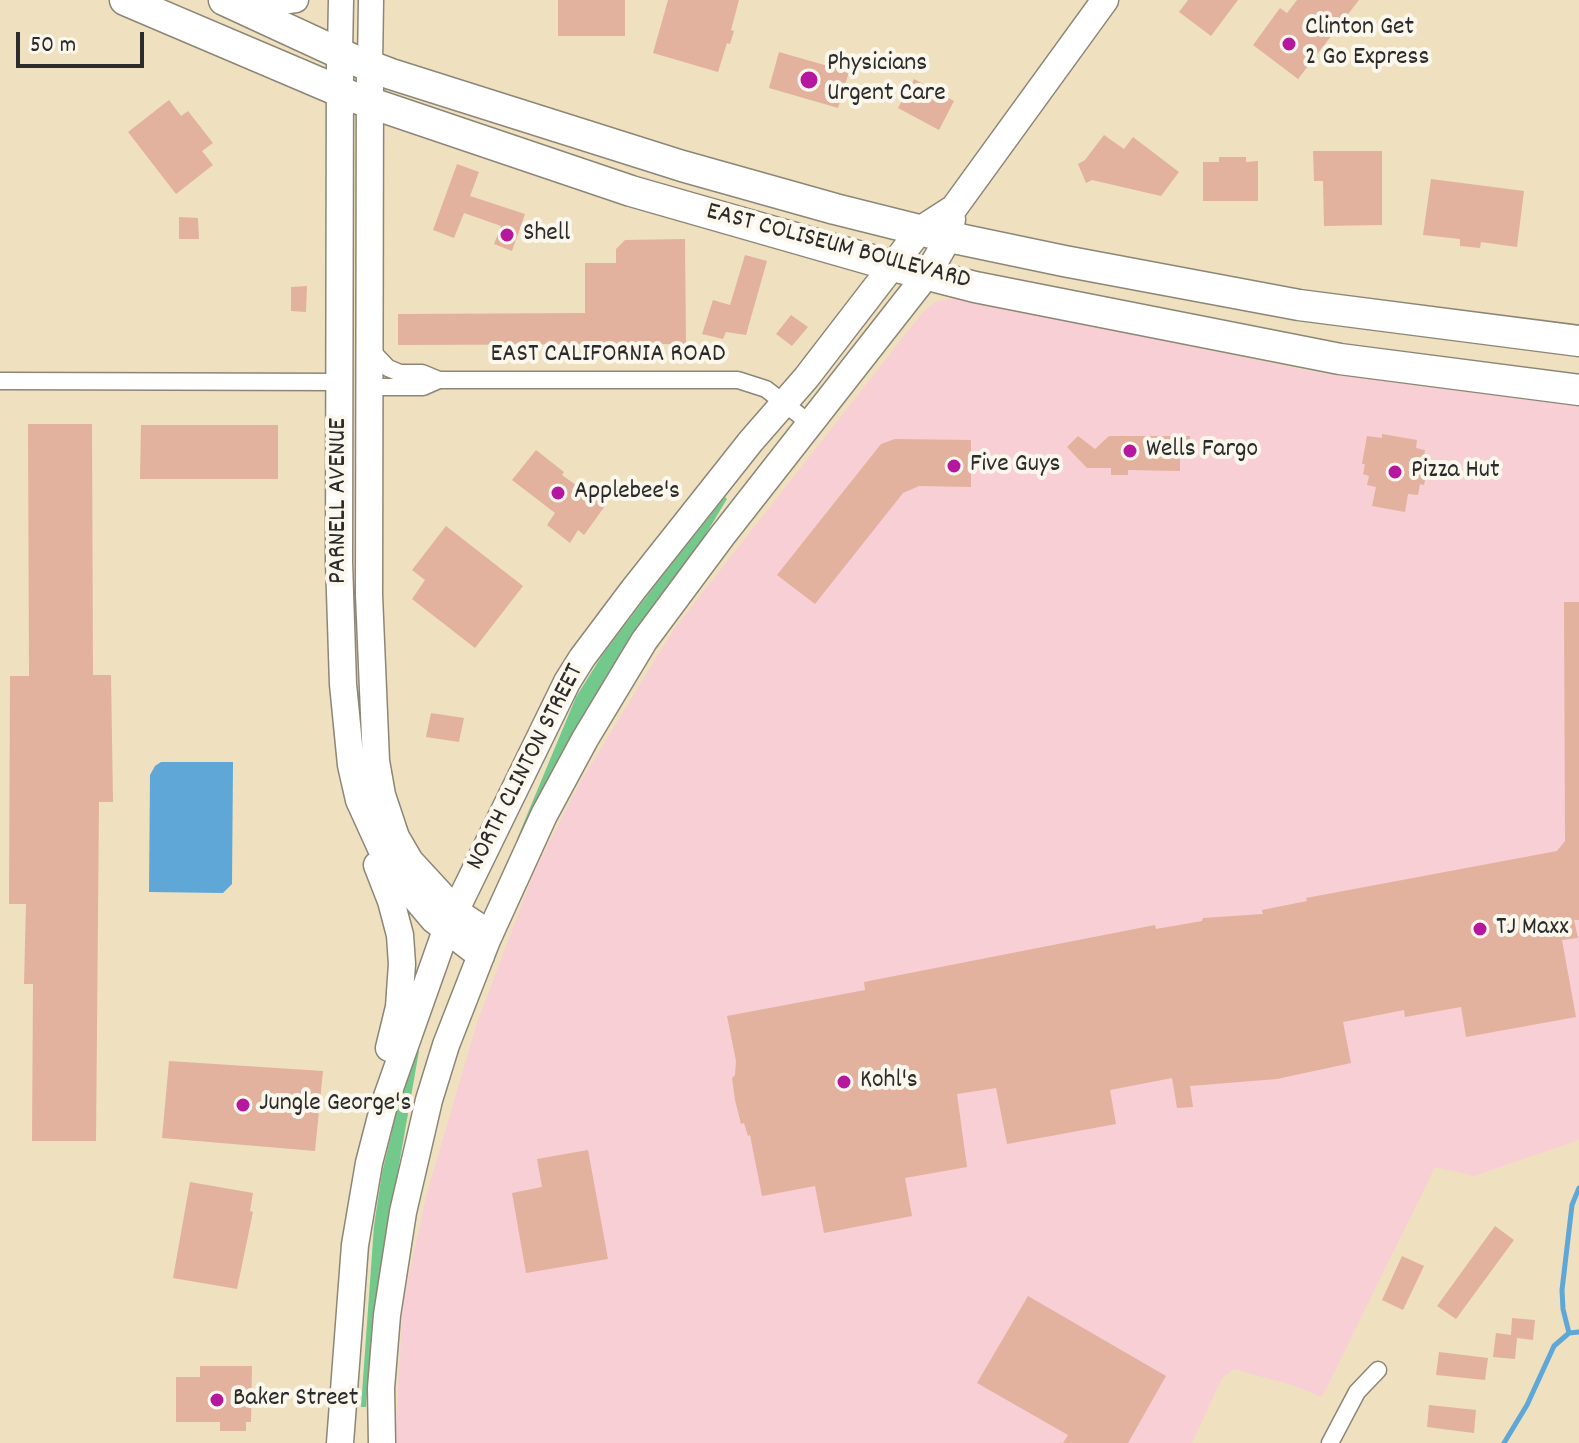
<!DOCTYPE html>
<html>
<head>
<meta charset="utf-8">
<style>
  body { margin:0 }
  #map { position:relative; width:1579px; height:1443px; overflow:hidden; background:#efe0c0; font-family:Dekko,sans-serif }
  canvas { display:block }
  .scale { position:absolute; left:16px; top:32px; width:128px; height:36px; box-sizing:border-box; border:4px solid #2b2b2b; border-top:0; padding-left:10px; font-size:24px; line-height:28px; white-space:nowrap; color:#2b2b2b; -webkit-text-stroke:6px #fbf7ec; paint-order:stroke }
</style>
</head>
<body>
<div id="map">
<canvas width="1579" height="1443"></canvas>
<div class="scale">50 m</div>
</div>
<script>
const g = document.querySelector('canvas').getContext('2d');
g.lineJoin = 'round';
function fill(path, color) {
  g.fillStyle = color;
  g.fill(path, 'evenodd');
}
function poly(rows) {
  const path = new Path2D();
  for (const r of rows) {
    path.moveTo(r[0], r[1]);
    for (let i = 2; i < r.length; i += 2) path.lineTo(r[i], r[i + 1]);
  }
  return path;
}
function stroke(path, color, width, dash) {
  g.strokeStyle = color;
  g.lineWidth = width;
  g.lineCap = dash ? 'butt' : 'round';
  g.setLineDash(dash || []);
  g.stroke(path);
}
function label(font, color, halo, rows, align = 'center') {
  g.font = font + ' Dekko,sans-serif';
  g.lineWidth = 8;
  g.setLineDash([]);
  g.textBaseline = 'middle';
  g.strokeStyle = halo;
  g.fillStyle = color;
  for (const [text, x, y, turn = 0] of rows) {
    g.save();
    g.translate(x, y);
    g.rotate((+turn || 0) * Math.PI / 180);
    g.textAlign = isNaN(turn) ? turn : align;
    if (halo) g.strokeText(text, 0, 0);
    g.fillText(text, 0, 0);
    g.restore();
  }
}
const built = poly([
  [948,299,962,299,1315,372,1579,406,1579,1140,1474,1176,1435,1167,1322,1397,1292,1385,1234,1369,1222,1378,1192,1443,395,1443,403,1301,427,1193,477,1023,534,872,578,786,674,629,923,312,935,302]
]);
const green = poly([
  [725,497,727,499,521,840,517,839,576,697,603,654,656,584],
  [415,1050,419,1051,373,1313,366,1407,361,1407,374,1226,382,1173,407,1068]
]);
const water = poly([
  [161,762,233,762,232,884,223,893,149,892,150,775,155,766]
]);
const stream = poly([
  [1569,1333,1563,1309,1562,1290,1572,1205,1579,1188],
  [1504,1443,1527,1405,1554,1346,1569,1333,1579,1332]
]);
const building = poly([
  [558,0,625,0,625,36,558,36],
  [668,0,739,0,731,30,734,31,730,44,727,43,718,72,653,53],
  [1188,0,1238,0,1211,36,1179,12],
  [1297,0,1359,0,1298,79,1253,45,1280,8,1287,13],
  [779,52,849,72,838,108,769,88],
  [914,79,954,101,939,130,898,108],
  [169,100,181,116,188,111,213,143,202,151,213,165,176,194,128,132],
  [1104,135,1124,149,1133,137,1179,172,1161,196,1092,180,1086,183,1078,164,1085,160],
  [1313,151,1382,151,1382,225,1324,226,1323,181,1314,181],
  [1219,157,1246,157,1246,162,1258,161,1258,201,1203,201,1203,162,1219,162],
  [457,164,479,172,470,196,525,214,512,251,494,244,501,226,464,213,454,238,433,230],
  [1431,179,1524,191,1517,247,1481,242,1480,248,1460,246,1460,239,1423,235],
  [179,217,198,218,199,239,179,239],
  [685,239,686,344,398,345,398,314,585,313,585,263,616,263,616,249,625,240],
  [745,255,767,261,746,335,726,332,723,339,702,334,713,300,730,305],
  [307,286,306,312,291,311,291,287],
  [791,315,808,327,792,346,776,334],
  [28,424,92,424,93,675,111,675,113,802,99,802,96,1141,32,1141,33,984,24,984,26,904,9,904,10,676,29,676],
  [141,425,278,425,278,479,140,479],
  [1382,434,1417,440,1416,448,1425,450,1422,469,1427,470,1424,485,1420,484,1418,495,1408,494,1405,512,1372,506,1376,487,1367,485,1369,476,1363,474,1365,464,1362,464,1367,436,1382,438],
  [1078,436,1095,449,1109,436,1190,436,1190,458,1180,458,1180,471,1128,470,1128,475,1111,475,1111,468,1087,468,1067,447],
  [895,439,971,440,971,487,919,486,903,493,815,604,777,575,881,444],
  [536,450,564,472,562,475,605,506,584,535,578,530,570,543,547,525,555,513,512,480],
  [446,526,523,586,475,648,412,599,425,580,412,570],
  [1564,602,1579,602,1579,920,1574,920,1578,938,1562,940,1576,1017,1466,1037,1461,1007,1405,1017,1404,1010,1343,1022,1351,1063,1277,1079,1190,1086,1193,1107,1177,1108,1172,1078,1110,1090,1116,1124,1007,1144,996,1088,957,1094,967,1167,905,1178,912,1216,824,1233,815,1186,762,1196,750,1135,748,1136,744,1123,741,1124,735,1100,732,1078,735,1075,736,1061,727,1016,865,990,864,982,1155,925,1156,929,1202,921,1203,918,1263,914,1262,910,1307,901,1306,898,1557,851,1565,841],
  [431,713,464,718,459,742,426,737],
  [169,1061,323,1071,315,1151,162,1138],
  [588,1150,608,1259,526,1273,512,1193,542,1187,537,1159],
  [190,1182,253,1193,250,1211,253,1212,237,1289,173,1278],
  [1495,1226,1514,1240,1456,1319,1437,1306],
  [1402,1256,1424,1266,1403,1310,1382,1300],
  [1028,1296,1166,1376,1128,1443,1063,1443,1068,1435,977,1383],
  [1512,1318,1535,1320,1533,1340,1517,1338,1515,1359,1493,1357,1496,1333,1511,1335],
  [1439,1352,1488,1358,1485,1380,1436,1375],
  [200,1366,252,1366,251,1422,246,1422,246,1431,220,1431,220,1422,176,1422,176,1377,200,1377],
  [1429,1405,1476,1410,1474,1433,1427,1427]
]);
const street = poly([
  [370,349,388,368,400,373,422,373,439,380,738,380,766,389,812,425],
  [0,381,340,382],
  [370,387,423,387,439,380],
  [1330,1443,1357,1392,1378,1370]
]);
const secondary = poly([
  [235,1,273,3,296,0],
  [340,53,341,0],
  [370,66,371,0]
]);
const primary = poly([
  [340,53,339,562,343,684,351,765,359,800,384,855,399,879,434,920,481,956],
  [370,66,369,595,376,761,382,795,396,837,410,861,457,912,490,934],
  [377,865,391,901,400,935,402,964,399,1007,389,1048],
  [340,1443,355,1245,369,1163,384,1105,446,930,567,682,582,658,633,590,751,441,806,378,920,230,954,208,1105,0],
  [382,1443,381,1388,387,1315,403,1212,429,1100,446,1045,487,940,544,815,585,739,644,641,722,536,928,273,949,237,952,219]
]);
const highway = poly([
  [125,0,353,97,631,191,893,266,975,287,1340,359,1579,390],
  [224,0,354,60,391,74,682,166,835,209,935,234,1064,261,1299,305,1579,341]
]);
const markers = [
  [1289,44,8,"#b5179e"],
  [809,80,10,"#b5179e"],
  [507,235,8,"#b5179e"],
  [1130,451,8,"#b5179e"],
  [954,466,8,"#b5179e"],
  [1395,472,8,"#b5179e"],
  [558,493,8,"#b5179e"],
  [1480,929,8,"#b5179e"],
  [844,1082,8,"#b5179e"],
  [243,1105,8,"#b5179e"],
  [217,1400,8,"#b5179e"]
];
const poiNames = [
  ["Clinton Get",1305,29],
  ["2 Go Express",1305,59],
  ["Physicians",827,65],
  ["Urgent Care",827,95],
  ["Shell",523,235],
  ["Wells Fargo",1146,451],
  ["Five Guys",970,466],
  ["Pizza Hut",1411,472],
  ["Applebee's",574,493],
  ["TJ Maxx",1496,929],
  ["Kohl's",860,1082],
  ["Jungle George's",259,1105],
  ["Baker Street",233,1400]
];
const streetNames = [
  ["EAST COLISEUM BOULEVARD",838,248,15],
  ["EAST CALIFORNIA ROAD",608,356],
  ["PARNELL AVENUE",340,501,-90],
  ["NORTH CLINTON STREET",527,768,-63]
];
fill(built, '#f7cfd5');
fill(green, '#73c88c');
fill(water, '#5ea7d6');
stroke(stream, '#5ea7d6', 5);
fill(building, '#e2b29e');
stroke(street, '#8d8676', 19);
stroke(secondary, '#8d8676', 27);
stroke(primary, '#8d8676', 29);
stroke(highway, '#8d8676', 33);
stroke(street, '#fff', 16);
stroke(secondary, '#fff', 24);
stroke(primary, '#fff', 26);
stroke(highway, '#fff', 30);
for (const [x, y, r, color] of markers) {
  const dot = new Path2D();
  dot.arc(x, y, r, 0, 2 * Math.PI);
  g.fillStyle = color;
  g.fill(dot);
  stroke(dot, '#fbf7ec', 3);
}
label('26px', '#2b2b2b', '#fbf7ec', poiNames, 'left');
label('26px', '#2b2b2b', '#fbf7ec', streetNames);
</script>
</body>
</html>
